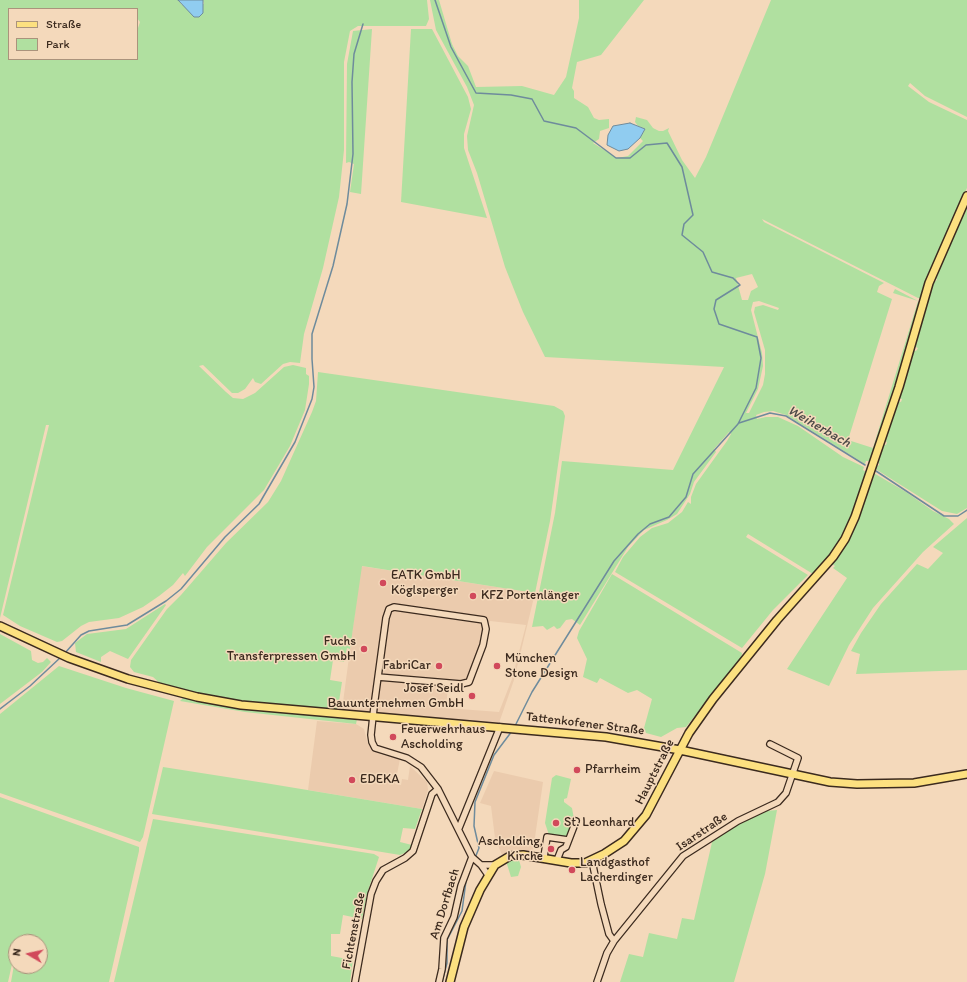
<!DOCTYPE html>
<html>
<head>
<meta charset="utf-8">
<style>
  body { margin:0 }
  #map { position:relative; width:967px; height:982px; overflow:hidden; background:#f4d9bb; font-family:Itim,sans-serif }
  canvas { display:block }
  .legend { position:absolute; left:8px; top:8px; width:130px; height:52px; box-sizing:border-box; background:#f4d9bb; border:1px solid #aa937c; margin:0; padding:5px 7px; list-style:none; font-size:12px; color:#3b2a1e }
  .legend li { display:flex; align-items:center; gap:8px; height:20px }
  .legend b { width:20px; border:1px solid #aa937c }
  .north { position:absolute; left:8px; top:934px; width:40px; height:40px; box-sizing:border-box; background:#f4d9bb; border:1px solid #aa937c; border-radius:50%; rotate:279deg; font-size:11px; font-weight:700; line-height:16px; text-align:center; color:#3b2a1e }
  .north::after { content:''; display:block; margin:auto; width:14px; height:18px; background:#d1495b; clip-path:polygon(50% 0,100% 100%,50% 72%,0 100%) }
</style>
</head>
<body>
<div id="map">
<canvas width="967" height="982"></canvas>
<ul class="legend">
<li><b style="height:5px;background:#fce080"></b>Straße</li>
<li><b style="height:11px;background:#b0e0a0"></b>Park</li>
</ul>
<div class="north">N</div>
</div>
<script>
const g = document.querySelector('canvas').getContext('2d');
g.lineJoin = 'round';
function fill(path, color) {
  g.fillStyle = color;
  g.fill(path, 'evenodd');
}
function poly(rows) {
  const path = new Path2D();
  for (const r of rows) {
    path.moveTo(r[0], r[1]);
    for (let i = 2; i < r.length; i += 2) path.lineTo(r[i], r[i + 1]);
  }
  return path;
}
function stroke(path, color, width, dash) {
  g.strokeStyle = color;
  g.lineWidth = width;
  g.lineCap = dash ? 'butt' : 'round';
  g.setLineDash(dash || []);
  g.stroke(path);
}
function label(font, color, halo, rows, align = 'center') {
  g.font = font + ' Itim,sans-serif';
  g.lineWidth = 3;
  g.setLineDash([]);
  g.textBaseline = 'middle';
  g.strokeStyle = halo;
  g.fillStyle = color;
  for (const [text, x, y, turn = 0] of rows) {
    g.save();
    g.translate(x, y);
    g.rotate((+turn || 0) * Math.PI / 180);
    g.textAlign = isNaN(turn) ? turn : align;
    if (halo) g.strokeText(text, 0, 0);
    g.fillText(text, 0, 0);
    g.restore();
  }
}
const built = poly([
  [361,566,535,593,514,680,499,723,342,710],
  [490,621,526,625,512,679,499,712,446,708,448,686,470,687,485,645],
  [317,721,356,724,364,729,367,741,372,750,382,755,400,759,395,784,401,785,402,779,408,780,410,766,427,782,428,790,422,809,308,790],
  [494,771,543,782,533,851,516,851,502,855,495,838,491,806,480,803]
]);
const green = poly([
  [0,0,178,0,182,5,204,4,203,0,427,0,429,19,426,26,358,26,350,31,344,62,344,150,339,197,323,268,304,334,300,363,290,362,283,364,261,384,255,382,253,378,245,389,238,393,232,393,203,365,199,366,226,392,233,398,243,399,255,393,284,367,293,365,306,368,306,374,309,376,309,384,305,410,290,446,264,490,207,547,185,576,183,573,173,585,159,596,143,607,119,618,89,622,81,626,62,641,57,642,20,626,3,615,49,425,46,425,0,618],
  [9,9,137,9,137,18,140,22,137,31,137,59,9,59],
  [430,0,439,0,452,44,458,56,468,66,476,87,522,86,554,95,566,77,579,18,579,0,644,0,601,55,577,62,572,88,574,91,574,98,588,107,594,118,599,120,609,119,609,128,600,131,599,139,593,143,617,158,628,156,643,141,640,138,645,129,638,126,635,122,636,117,647,120,653,128,659,131,663,131,669,128,668,131,682,160,695,178,706,157,771,0,967,0,967,117,925,96,910,83,908,86,929,102,967,120,967,188,928,274,921,298,918,298,762,219,764,222,884,283,879,286,877,292,892,299,848,440,873,448,918,301,893,293,895,289,918,301,920,304,906,354,870,461,866,461,865,464,786,415,773,411,764,412,756,415,757,419,766,417,778,417,798,426,843,457,864,467,863,470,866,472,850,518,842,536,826,561,813,574,748,534,746,537,808,575,773,610,742,648,615,572,623,557,640,537,652,528,668,523,682,512,688,502,691,504,691,497,696,484,727,441,731,434,729,432,714,449,716,452,694,482,690,494,677,514,667,520,644,530,628,547,580,625,572,619,566,620,560,628,557,629,554,626,547,630,543,626,532,627,555,513,562,461,673,470,724,367,545,357,523,312,505,267,477,173,468,150,467,136,474,105,467,87,436,30],
  [752,274,758,287,751,291,748,300,742,300,736,278],
  [759,301,779,308,778,310,763,305,755,307,754,312,765,350,765,374,763,385,749,413,746,413,758,389,763,366,762,353,751,310,753,302],
  [372,29,361,194,350,192,354,164,349,162,346,163,347,64,353,31],
  [411,29,432,29,468,97,471,109,464,134,464,148,487,218,401,202],
  [967,202,967,508,957,514,942,511,874,468,879,465,879,463,875,465,882,444,886,445,887,442,883,441,896,401,901,402,902,399,898,398,912,350,916,351,918,348,913,346,932,281,936,281,937,279,934,278,961,214,964,215,965,213,963,212],
  [318,372,554,406,563,411,565,416,550,521,535,593,362,566,350,649,347,648,344,662,333,660,330,680,342,682,338,708,336,709,261,704,196,694,163,686,153,677,134,672,130,667,131,660,167,609,181,595,226,543,268,502,281,481,312,412,316,401],
  [872,472,906,492,933,511,949,519,954,524,923,552,873,608,849,645,829,686,787,669,847,578,833,568,835,566,832,564,843,547],
  [967,518,967,670,856,674,860,654,851,651,861,633,881,604,917,564,928,569,943,553,933,547],
  [612,574,742,653,741,659,686,727,677,728,661,737,646,733,644,728,652,699,637,690,628,693,600,678,597,683,583,677,587,659,577,638,579,631],
  [165,604,166,605,128,659,110,651,101,657,101,662,76,652,75,643,87,634,126,629],
  [0,634,31,651,32,660,38,663,43,662,47,658,51,662,42,672,0,704],
  [59,666,126,688,174,701,143,837,140,842,0,793,0,714],
  [183,698,293,714,357,719,356,724,245,712,180,701],
  [163,767,265,783,422,809,415,829,403,828,400,842,412,845,409,851,400,855,152,814],
  [556,775,571,779,567,798,564,799,564,802,572,808,574,819,567,838,549,835,545,823,552,778],
  [0,797,139,847,139,851,109,982,11,982,14,965,12,964,8,982,0,982],
  [16,942,40,942,40,966,16,966],
  [777,810,765,874,734,982,620,982,629,954,643,957,649,933,677,939,682,918,694,920,713,838,752,817,766,811],
  [153,819,374,854,379,857,367,894,362,919,343,915,340,934,331,934,331,956,353,960,350,982,114,982],
  [516,858,519,860,521,867,518,876,511,877,506,861]
]);
const water = poly([
  [178,0,203,0,203,13,199,17,194,17,178,0],
  [630,123,645,129,640,138,628,149,619,151,607,145,608,135,613,126,630,123]
]);
const stream = poly([
  [435,0,451,47,476,93,511,95,532,99,544,121,576,128,616,158,630,158,646,145,667,143,682,167,693,215,684,224,682,235,703,252,712,272,733,278,740,285,716,300,714,309,719,324,757,337,761,358,756,388,738,424,693,474,686,497,669,517,650,524,638,534,614,561,532,692,515,726],
  [739,423,770,413,786,416,865,465],
  [876,471,944,516,958,516,967,510],
  [65,653,81,635,89,631,127,625,166,601,181,589,225,537,259,504,295,442,312,399,314,387,312,359,312,334,333,266,347,204,353,154,352,82,354,54,363,24],
  [0,709,30,686,61,657],
  [475,858,479,848,474,826,475,802,494,755,512,731],
  [442,982,447,963,447,940,462,911,466,881,471,867]
]);
const minor = poly([
  [378,677,461,684,469,682,483,645,486,629,484,620,394,607,389,609,386,618,378,677,375,699,373,716,371,735,372,742,375,748,407,758,421,767,438,789,472,857,481,865,495,865],
  [459,828,500,727],
  [544,857,547,837,568,840],
  [557,860,561,850,566,847,576,821],
  [592,861,601,904,609,934,614,941],
  [481,865,488,875],
  [355,982,371,894,376,881,383,870,405,858,413,851,432,794,438,789],
  [439,982,442,969,444,938,454,917,461,886,472,857],
  [597,982,607,953,614,941,683,856,738,821,778,802,786,793,798,758,770,744]
]);
const major = poly([
  [0,626,69,658,128,679,197,697,241,705,606,737,680,750,830,782,857,784,914,783,967,774],
  [450,982,464,927,480,890,495,865,510,856,523,855,571,863,585,863,604,854,624,841,646,815,689,733,713,699,777,620,833,557,845,539,855,517,899,387,929,283,967,196]
]);
const markers = [
  [383,583,4,"#d1495b"],
  [473,596,4,"#d1495b"],
  [364,649,4,"#d1495b"],
  [439,666,4,"#d1495b"],
  [497,666,4,"#d1495b"],
  [472,696,4,"#d1495b"],
  [393,737,4,"#d1495b"],
  [577,770,4,"#d1495b"],
  [352,780,4,"#d1495b"],
  [556,823,4,"#d1495b"],
  [551,849,4,"#d1495b"],
  [572,870,4,"#d1495b"]
];
const poiNames = [
  ["EATK GmbH",391,576],
  ["Köglsperger",391,591],
  ["KFZ Portenlänger",481,596],
  ["Fuchs",356,642,"right"],
  ["Transferpressen GmbH",356,657,"right"],
  ["München",505,659],
  ["Stone Design",505,674],
  ["FabriCar",431,666,"right"],
  ["Josef Seidl",464,689,"right"],
  ["Bauunternehmen GmbH",464,704,"right"],
  ["Feuerwehrhaus",401,730],
  ["Ascholding",401,745],
  ["Pfarrheim",585,770],
  ["EDEKA",360,780],
  ["St. Leonhard",564,823],
  ["Ascholding,",543,842,"right"],
  ["Kirche",543,857,"right"],
  ["Landgasthof",580,863],
  ["Lacherdinger",580,878]
];
const streetNames = [
  ["Tattenkofener Straße",585,724,7],
  ["Hauptstraße",655,772,-63],
  ["Isarstraße",702,832,-34],
  ["Am Dorfbach",445,904,-73],
  ["Fichtenstraße",354,931,-79]
];
const waterNames = [
  ["Weiherbach",819,427,30]
];
fill(built, '#ebcbad');
fill(green, '#b0e0a0');
fill(water, '#90ccf0');
stroke(water, '#6e8b9c', 1);
stroke(stream, '#6e8b9c', 1.5);
stroke(minor, '#3b2a1e', 8);
stroke(major, '#3b2a1e', 10);
stroke(minor, '#f4d9bb', 5.5);
stroke(major, '#fce080', 7);
for (const [x, y, r, color] of markers) {
  const dot = new Path2D();
  dot.arc(x, y, r, 0, 2 * Math.PI);
  g.fillStyle = color;
  g.fill(dot);
  stroke(dot, '#f4d9bb', 1.5);
}
label('13px', '#3b2a1e', '#f4d9bb', poiNames, 'left');
label('13px', '#3b2a1e', '#f4d9bb', streetNames);
label('italic 14px', '#4c4a48', '#f4d9bb', waterNames);
</script>
</body>
</html>
